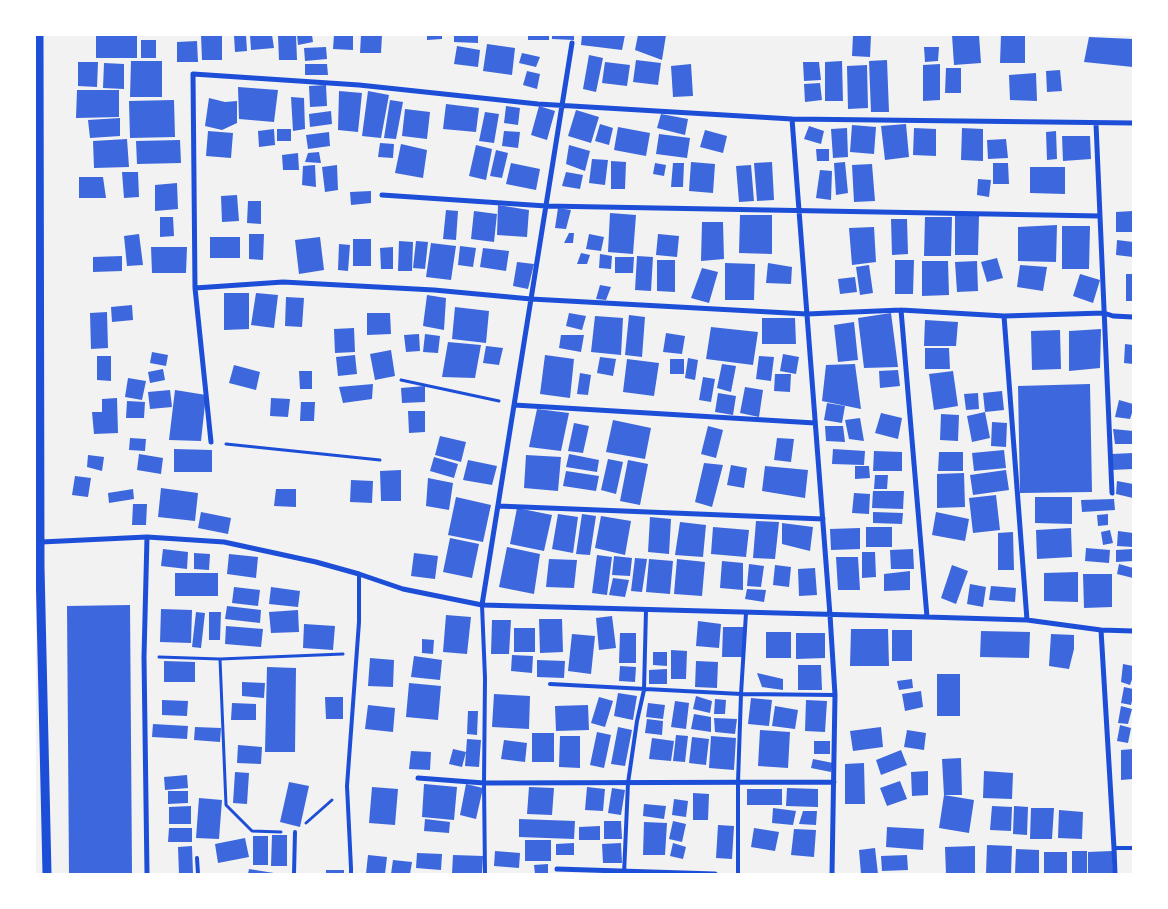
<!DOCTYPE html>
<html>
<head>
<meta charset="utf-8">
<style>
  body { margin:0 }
  #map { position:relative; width:1168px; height:909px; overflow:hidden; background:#f2f2f2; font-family:Mulish,sans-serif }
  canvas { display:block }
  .frame { position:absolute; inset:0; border:36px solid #fff; pointer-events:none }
</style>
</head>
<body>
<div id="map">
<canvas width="1168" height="909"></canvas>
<div class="frame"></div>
</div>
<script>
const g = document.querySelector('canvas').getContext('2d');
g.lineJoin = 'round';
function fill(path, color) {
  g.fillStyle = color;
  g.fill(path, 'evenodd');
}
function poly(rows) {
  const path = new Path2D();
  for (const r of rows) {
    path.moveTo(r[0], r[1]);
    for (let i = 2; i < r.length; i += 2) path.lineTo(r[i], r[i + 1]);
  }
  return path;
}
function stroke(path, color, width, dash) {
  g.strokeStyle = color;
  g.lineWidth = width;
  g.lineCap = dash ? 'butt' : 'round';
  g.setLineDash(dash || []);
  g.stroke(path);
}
const building = poly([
  [96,35,137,35,137,58,96,58],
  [201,35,222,35,222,60,202,60],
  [234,35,246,35,247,51,235,52],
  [250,35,272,35,274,48,251,50],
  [278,35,296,35,297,60,279,60],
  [297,35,312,35,313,42,298,45],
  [334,35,353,36,353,50,333,49],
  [361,35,382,35,381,53,360,53],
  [427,35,442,35,442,39,427,40],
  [454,35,478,35,478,43,454,42],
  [528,35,549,35,549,40,528,40],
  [552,35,574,35,574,40,552,39],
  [582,35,625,35,622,50,581,45],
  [638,35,666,35,662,60,635,50],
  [853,35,871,35,870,57,852,56],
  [952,35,979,35,981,63,954,65],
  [1001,35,1025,35,1025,63,1000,63],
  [1089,37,1133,39,1133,67,1084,62],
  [141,40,156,40,156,58,141,58],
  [197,41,198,62,177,62,177,42],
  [487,44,515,48,512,75,483,71],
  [457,46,480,50,478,67,454,64],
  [326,47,327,59,305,61,304,48],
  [924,47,939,47,938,61,925,62],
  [522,53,540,57,536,67,519,63],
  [589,55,603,58,596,92,583,89],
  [636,60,661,63,658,85,633,82],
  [887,60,889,112,871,112,869,61],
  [131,61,162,61,162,97,130,97],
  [842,61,843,101,825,101,825,62],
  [78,62,98,62,97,87,78,86],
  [605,62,630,65,627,86,602,83],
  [803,62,819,62,821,80,804,81],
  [104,63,124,64,124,89,103,88],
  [305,64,327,64,328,75,305,75],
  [691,64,693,96,673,97,671,66],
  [940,64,940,100,923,101,923,65],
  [867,65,868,108,848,109,847,66],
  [946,68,961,68,961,93,945,93],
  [1060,70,1062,91,1047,92,1046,71],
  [527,71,540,74,537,89,523,85],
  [1036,73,1037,101,1010,100,1009,75],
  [820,83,822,100,805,102,804,84],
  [326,85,327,106,310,107,309,86],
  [238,87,278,90,274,122,239,119],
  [77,90,119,90,119,117,76,118],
  [339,91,362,93,358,132,338,130],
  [368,91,389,95,381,138,362,136],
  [291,97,304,98,305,129,293,131],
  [209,98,225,102,237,101,237,123,222,130,205,126],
  [174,100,175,137,130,138,129,101],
  [390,100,403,102,396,139,384,138],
  [446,104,479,108,476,132,443,129],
  [506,106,520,108,518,125,504,123],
  [539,106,555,111,547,140,531,135],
  [405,109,430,112,427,139,402,136],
  [576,110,599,117,591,143,568,136],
  [331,111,332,124,310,127,309,114],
  [485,112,499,114,494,143,479,141],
  [661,114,688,119,685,135,657,128],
  [120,118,120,136,90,138,88,120],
  [600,124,613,128,609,145,595,141],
  [906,124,909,157,885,160,881,126],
  [852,125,876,127,874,154,850,152],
  [809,126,824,131,821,144,804,139],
  [618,127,650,133,646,156,614,150],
  [847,128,848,157,833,158,831,129],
  [914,128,936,129,936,156,913,155],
  [962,128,983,129,983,161,961,160],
  [274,129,275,145,259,147,258,131],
  [277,129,291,129,291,141,277,141],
  [705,130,727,136,723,153,700,147],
  [208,131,233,133,231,158,206,156],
  [504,131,520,132,518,148,502,146],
  [1056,131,1057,159,1047,160,1046,132],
  [329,132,330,146,308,149,306,135],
  [659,134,690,138,687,158,656,154],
  [1062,136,1090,136,1091,159,1063,161],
  [127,139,129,167,94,168,93,141],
  [1006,139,1008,158,988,159,987,140],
  [180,140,181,163,137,164,136,141],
  [380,143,394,144,393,158,378,157],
  [401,144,427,150,423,178,395,173],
  [476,145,492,149,486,180,469,176],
  [569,145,590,151,585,171,566,164],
  [816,149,829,149,829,161,817,161],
  [496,150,508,153,502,178,490,176],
  [319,152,321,163,305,162,308,153],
  [298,153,299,170,283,170,282,155],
  [592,159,608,160,605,185,589,183],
  [611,161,626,162,625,189,611,189],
  [691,162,715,164,713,193,689,191],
  [772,162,774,200,757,201,754,163],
  [845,162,848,193,836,195,834,163],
  [511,163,540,169,536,190,506,184],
  [655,163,666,165,664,176,653,174],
  [673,163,684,163,683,187,671,187],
  [993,163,1008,163,1009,184,993,184],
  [872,164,875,201,854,202,852,165],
  [315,165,316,187,302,185,303,166],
  [337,165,338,190,325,192,322,167],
  [751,165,754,201,739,202,736,166],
  [1030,167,1065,167,1065,194,1030,193],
  [820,170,832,171,831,200,816,198],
  [122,172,138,172,139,197,124,198],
  [566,172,583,175,580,189,562,186],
  [79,177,103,177,106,198,79,198],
  [978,179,991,180,989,197,977,195],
  [177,183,178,209,155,211,155,185],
  [371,191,371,203,351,205,350,192],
  [237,195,239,221,222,222,221,196],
  [248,201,261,201,261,224,247,223],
  [498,205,529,210,527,237,497,235],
  [558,208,571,210,566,229,555,228],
  [446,210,458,211,456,240,443,239],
  [474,211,497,214,494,242,471,239],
  [1133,211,1133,232,1116,232,1116,212],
  [610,213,636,215,633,254,608,252],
  [740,215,772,215,772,254,739,253],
  [955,215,979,215,978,255,955,255],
  [160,217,173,217,174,236,160,237],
  [925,217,952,217,951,256,924,256],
  [891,219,907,219,908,254,892,255],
  [702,222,723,222,724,259,701,261],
  [1057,225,1056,262,1018,261,1018,227],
  [1062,226,1090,226,1089,269,1062,269],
  [874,227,876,262,852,265,849,228],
  [569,233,574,233,573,243,564,243],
  [139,234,143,265,127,266,124,236],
  [249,234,264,234,263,260,249,259],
  [589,234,604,237,601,251,586,249],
  [658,234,679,236,677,257,656,255],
  [210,237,240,237,240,258,210,258],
  [320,237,324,270,299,274,295,240],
  [353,239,371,239,371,266,353,266],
  [1117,240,1133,242,1133,257,1116,255],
  [399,241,413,242,412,271,398,271],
  [416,241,428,242,425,269,413,268],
  [431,243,456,246,451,280,426,277],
  [339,244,350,245,348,271,338,270],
  [460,246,476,248,473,267,458,265],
  [151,247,187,247,186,273,152,273],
  [393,247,393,269,381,269,380,248],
  [483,248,509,251,506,271,480,267],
  [581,253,590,255,587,264,577,264],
  [600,254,612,256,611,269,599,268],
  [122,256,122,271,93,272,93,257],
  [637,256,653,257,651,291,635,290],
  [615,257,634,257,633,273,615,273],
  [997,258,1003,278,987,282,981,262],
  [657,260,675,260,675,292,657,291],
  [895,260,914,260,913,294,895,294],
  [922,261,948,261,949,295,922,296],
  [977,261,978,291,957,292,955,262],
  [517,262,534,264,528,289,513,286],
  [725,263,755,264,754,300,725,300],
  [768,263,792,267,791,284,766,283],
  [869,265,873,293,860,295,856,267],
  [1020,265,1047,267,1043,291,1017,287],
  [702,268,718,272,709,303,691,298],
  [1080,274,1100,280,1093,303,1073,296],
  [1126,274,1133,274,1133,301,1126,301],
  [855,277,857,292,840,294,838,279],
  [600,285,611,287,606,300,596,299],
  [224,293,249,293,249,329,224,330],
  [256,293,278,295,274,328,251,325],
  [427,295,446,298,444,330,423,326],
  [286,297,304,298,302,327,285,326],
  [132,305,133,320,112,322,111,307],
  [455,307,489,311,486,343,452,339],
  [107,312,108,348,91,349,90,313],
  [367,313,390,313,391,334,367,335],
  [569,313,586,316,582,330,566,326],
  [891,313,898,367,864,368,858,318],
  [629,315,645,317,642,357,625,355],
  [595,316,623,318,621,355,591,352],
  [762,318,795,318,796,344,762,344],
  [925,320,958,322,956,346,924,346],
  [854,322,858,360,838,362,834,325],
  [711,327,758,332,753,365,706,359],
  [354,328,355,352,335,353,334,329],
  [1101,329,1100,368,1069,371,1069,331],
  [1060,330,1061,369,1032,370,1031,331],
  [666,333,685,336,682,354,663,352],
  [419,334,420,351,406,352,404,335],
  [425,334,440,336,438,353,423,352],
  [561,335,584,335,581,352,559,348],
  [448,342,481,345,475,378,442,377],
  [1125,344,1133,345,1133,364,1124,363],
  [486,346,503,348,499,365,483,363],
  [925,348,949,348,950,369,925,369],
  [391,350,395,376,375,380,370,354],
  [152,352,168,355,166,366,150,363],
  [783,354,799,357,796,374,780,371],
  [355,355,357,374,338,376,336,357],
  [545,355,574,359,570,398,540,394],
  [97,356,111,356,111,381,97,380],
  [759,356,774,357,771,381,756,379],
  [600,357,616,359,613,376,597,373],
  [688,358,698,360,695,380,685,378],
  [627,359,659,363,654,396,623,392],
  [670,359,684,359,684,374,670,374],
  [722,364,736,366,731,392,717,388],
  [855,364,861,409,822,401,826,365],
  [234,365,260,372,256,390,229,383],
  [163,369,165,380,150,383,148,372],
  [898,370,900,386,880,388,879,371],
  [299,371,312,371,312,389,300,389],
  [953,371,958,406,934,410,929,374],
  [580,373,591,375,588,395,577,394],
  [775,374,791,374,790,392,774,391],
  [703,377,715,379,711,402,699,400],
  [128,378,146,381,142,400,125,397],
  [373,384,372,399,343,403,339,387],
  [1090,384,1092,492,1020,493,1018,386],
  [425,386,425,402,402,403,401,388],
  [745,387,763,390,759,417,740,413],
  [170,390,172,407,150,409,148,392],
  [175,390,206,395,201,441,169,440],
  [1002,391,1004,410,985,412,983,393],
  [718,393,736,396,733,415,715,412],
  [978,393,979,409,966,410,964,394],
  [117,398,118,433,94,434,92,412,102,412,102,399],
  [271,398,290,399,288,417,270,416],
  [1119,400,1133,404,1133,410,1130,419,1115,417],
  [127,401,145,402,144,418,126,418],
  [301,402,315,402,314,421,300,421],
  [827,403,845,406,842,423,824,420],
  [537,409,569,413,561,451,529,447],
  [408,411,425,411,425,432,409,433],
  [985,412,990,438,972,442,967,416],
  [881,413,902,418,898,439,875,433],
  [941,414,959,415,958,441,940,440],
  [860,418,864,441,849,439,845,420],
  [613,420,651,428,645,459,606,452],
  [992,422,1007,423,1006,447,991,446],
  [574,423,589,426,583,453,568,451],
  [708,426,723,430,716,458,701,454],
  [825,426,843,426,845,442,826,441],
  [1113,429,1133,431,1133,444,1115,444],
  [440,436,466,442,461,462,435,455],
  [130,438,146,439,145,451,129,450],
  [777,438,794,439,791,462,774,460],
  [174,449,212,450,212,472,174,472],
  [833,449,865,451,864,465,832,464],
  [1004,450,1006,468,974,471,972,453],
  [874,451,902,452,902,471,873,471],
  [939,452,963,452,963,471,938,471],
  [1133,453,1133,469,1112,470,1112,454],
  [139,454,163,458,161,474,137,470],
  [569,454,599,460,597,472,566,467],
  [88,455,104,457,102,471,87,467],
  [526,455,561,457,558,491,524,488],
  [434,457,458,464,454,478,430,471],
  [608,459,623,462,616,494,601,490],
  [468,460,497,466,492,485,463,480],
  [628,460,648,464,640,505,620,501],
  [704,463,723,465,712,507,695,502],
  [731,465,747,468,744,488,727,485],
  [765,466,808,470,805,498,762,491],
  [855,466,869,466,870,478,855,479],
  [401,470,401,501,381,501,380,471],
  [1006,470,1009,490,973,495,970,475],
  [566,471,599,476,596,491,563,486],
  [964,473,965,507,937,508,937,474],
  [875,475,888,475,887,489,874,489],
  [75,476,91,478,88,497,72,495],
  [428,478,453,483,449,510,426,506],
  [351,480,373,481,372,503,350,502],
  [1117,481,1133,484,1133,498,1116,494],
  [161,488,198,493,195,521,158,517],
  [133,489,134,499,109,503,108,493],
  [276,489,296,489,296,507,274,506],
  [873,491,904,491,903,509,872,508],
  [854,493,870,494,869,514,852,513],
  [996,495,1000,530,973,533,969,498],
  [456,497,491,505,483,542,448,535],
  [1035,497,1072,497,1072,524,1035,523],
  [1114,499,1115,510,1082,512,1081,500],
  [133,504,147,504,146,525,132,525],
  [517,508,552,515,544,551,510,544],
  [201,512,231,518,228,534,198,528],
  [873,512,903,513,902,524,873,523],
  [936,512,969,519,965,541,932,535],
  [558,514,578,517,573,553,552,549],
  [582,514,596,516,590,555,576,554],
  [1108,514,1108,525,1098,526,1097,515],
  [601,516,631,521,625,555,595,548],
  [650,517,671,519,669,554,648,552],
  [756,521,779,522,775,559,753,558],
  [680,522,706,525,703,557,675,555],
  [782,523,813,527,810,551,782,544],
  [713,527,749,530,746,557,711,554],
  [866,527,892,527,892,547,866,547],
  [860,528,860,549,831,550,830,529],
  [1071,528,1072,557,1037,559,1036,530],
  [1110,530,1113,543,1103,545,1101,532],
  [1118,531,1133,533,1133,547,1117,546],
  [1013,532,1014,570,998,570,998,533],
  [450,538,479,544,472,578,443,572],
  [507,547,540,554,534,594,499,587],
  [1086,548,1110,550,1109,563,1085,561],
  [163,549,188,552,187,569,161,566],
  [913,549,914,569,891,569,890,550],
  [1133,549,1133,561,1116,562,1116,550],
  [862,552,875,552,876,577,862,578],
  [194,553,210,554,209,570,194,569],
  [414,553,438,556,435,579,411,576],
  [229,554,258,557,256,578,227,574],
  [597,555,612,557,607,595,592,593],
  [614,556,632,558,630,576,612,575],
  [836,557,858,557,860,590,838,590],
  [635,558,647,559,642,592,631,591],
  [549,559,577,560,574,588,546,587],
  [649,559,673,561,670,594,646,592],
  [677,559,705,562,702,596,674,594],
  [722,561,743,563,743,590,720,588],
  [749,564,764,566,761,587,747,586],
  [1119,564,1133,568,1133,578,1117,574],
  [775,565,791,567,789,587,773,585],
  [952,565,968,571,956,604,941,598],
  [815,568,817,595,799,596,798,569],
  [910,571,910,590,884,591,884,574],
  [1078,572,1078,602,1044,601,1044,573],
  [175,573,218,573,218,596,175,596],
  [1083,574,1112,574,1112,607,1084,608],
  [613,578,629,580,625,597,609,595],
  [970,584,986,587,983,607,967,604],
  [991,586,1016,588,1015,602,989,600],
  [234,587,260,590,258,606,232,603],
  [271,587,300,591,298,607,269,604],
  [747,589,766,590,764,602,745,599],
  [130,605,132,874,69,874,67,606],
  [227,606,261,610,260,623,225,619],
  [161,609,192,610,191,643,160,642],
  [298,610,299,632,271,633,269,612],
  [196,612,205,613,201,648,192,647],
  [209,612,221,612,220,640,209,640],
  [446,615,471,617,467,654,443,652],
  [612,616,616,648,599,650,596,618],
  [539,619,562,619,563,652,540,653],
  [492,620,511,620,509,654,491,654],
  [698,621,721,624,719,648,696,646],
  [304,624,335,626,333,650,303,648],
  [226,626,263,629,261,647,225,644],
  [723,627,744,627,742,657,722,657],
  [514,628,535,628,535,652,514,652],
  [851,629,888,629,889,666,850,666],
  [892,630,912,630,912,661,892,661],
  [981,631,1030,632,1029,658,980,657],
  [766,632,791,632,791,658,766,658],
  [620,633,636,633,636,663,619,663],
  [796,633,825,633,825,658,796,659],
  [572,634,595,636,591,674,568,671],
  [1051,634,1074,635,1074,649,1069,669,1049,666],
  [422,639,434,640,433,654,422,653],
  [671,650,687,651,686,679,671,679],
  [653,652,667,652,667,666,653,665],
  [512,655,533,656,532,673,511,671],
  [414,656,442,660,440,680,411,677],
  [370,658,394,660,393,687,368,686],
  [537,660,565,661,564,678,537,677],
  [164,661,195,662,195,682,164,682],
  [696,661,718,662,717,688,695,687],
  [1123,664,1133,666,1133,677,1130,685,1121,682],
  [798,665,821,665,822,690,798,690],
  [620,666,636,667,635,682,619,681],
  [267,667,296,668,295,752,265,752],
  [667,669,667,684,649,684,649,670],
  [757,673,783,679,783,690,762,687],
  [937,674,960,674,960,716,937,716],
  [912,679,913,688,899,690,897,681],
  [242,682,265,683,264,698,242,696],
  [409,683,441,686,438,720,406,717],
  [1124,687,1133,689,1133,697,1131,705,1121,703],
  [921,691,923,707,905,711,902,694],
  [618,693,637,696,633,720,614,716],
  [494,694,530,696,529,729,492,727],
  [696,696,712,701,710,713,693,709],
  [325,697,343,697,343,719,326,719],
  [599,697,613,701,605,727,591,723],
  [751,698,772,700,769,726,748,724],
  [715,699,726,700,725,714,714,714],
  [162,700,188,701,187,716,162,715],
  [806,700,827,701,825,732,805,731],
  [675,701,689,703,686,729,671,727],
  [232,703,256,704,256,720,231,720],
  [648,703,665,705,663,719,646,717],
  [368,705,395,708,393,732,365,729],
  [588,705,589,730,556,731,555,706],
  [775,706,798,710,795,729,772,726],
  [1121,706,1132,709,1128,724,1118,723],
  [468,711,478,711,477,735,467,734],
  [694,714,711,717,711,732,691,729],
  [714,718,737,719,735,734,715,732],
  [647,719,663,721,662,735,645,733],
  [153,724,188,726,187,739,152,737],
  [1120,725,1131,728,1128,743,1117,741],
  [195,727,221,728,220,742,194,740],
  [618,727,632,730,625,766,611,764],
  [881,727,883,747,853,751,850,731],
  [760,730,790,732,788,768,758,766],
  [907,730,926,733,924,750,904,747],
  [597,732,611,735,604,768,590,765],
  [532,733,554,733,554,762,532,762],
  [676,735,688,736,685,762,673,761],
  [560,736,580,736,580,768,559,767],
  [711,736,736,738,734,770,709,768],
  [692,737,709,739,706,765,689,763],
  [652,738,674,741,671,761,649,759],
  [467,739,481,740,479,767,465,766],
  [504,740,527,743,525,762,501,759],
  [814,741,830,741,830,754,814,754],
  [238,745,262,747,261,764,237,763],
  [453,749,466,752,462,767,449,764],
  [1133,749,1133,779,1121,780,1121,750],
  [901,750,907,765,881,775,876,760],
  [411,751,431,752,430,770,409,769],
  [961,758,962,795,944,795,974,800,969,833,939,828,944,795,942,759],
  [813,759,833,763,831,772,811,768],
  [864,763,865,804,845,804,845,764],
  [928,771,928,795,912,796,911,772],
  [984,771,1013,773,1012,799,983,798],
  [235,772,249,773,247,804,233,803],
  [187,775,188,788,165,790,164,777],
  [900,781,907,799,887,806,880,788],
  [289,782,309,786,300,827,280,822],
  [424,784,457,787,454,820,422,817],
  [466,784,483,788,476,819,460,815],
  [372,787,398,789,395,825,369,823],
  [529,787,554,788,552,815,527,814],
  [587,787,605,789,603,811,585,810],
  [612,788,625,790,621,815,608,813],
  [787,788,818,789,818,807,786,806],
  [747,789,782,789,782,805,747,805],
  [168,791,188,791,188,803,168,804],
  [693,793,709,794,708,820,693,820],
  [199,798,222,800,219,839,196,838],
  [674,799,688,801,686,817,672,815],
  [644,804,666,806,664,819,643,816],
  [191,806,191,824,169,824,169,807],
  [992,806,1012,807,1011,831,990,830],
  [1014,806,1028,807,1027,835,1013,834],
  [773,808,796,811,793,825,772,823],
  [1031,808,1054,808,1052,839,1030,839],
  [1059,810,1083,812,1082,839,1058,838],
  [803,811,817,811,816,825,799,824],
  [425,819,450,822,449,833,424,831],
  [519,819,575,821,574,839,519,837],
  [604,821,621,821,622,839,604,839],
  [673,821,686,824,682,842,669,839],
  [644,822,667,823,665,855,643,855],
  [718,825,734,826,732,859,716,858],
  [600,826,600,840,579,840,579,827],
  [887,827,924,829,923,850,886,847],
  [169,828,192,828,192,842,168,842],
  [754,828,779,832,775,851,751,847],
  [794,829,816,830,814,857,791,855],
  [272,835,287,835,287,866,271,866],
  [253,836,268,836,268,865,253,865],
  [245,838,249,857,218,863,215,844],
  [525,840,551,840,551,861,525,861],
  [574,843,574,855,556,855,556,844],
  [621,843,622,863,603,863,602,844],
  [673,843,686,847,683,859,670,856],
  [987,845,1012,846,1011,874,986,874],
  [192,846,193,874,179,874,178,847],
  [975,846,975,874,946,874,945,847],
  [875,848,878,874,861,874,859,850],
  [1016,849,1039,850,1039,874,1015,874],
  [495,851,520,853,519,868,494,866],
  [1072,851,1087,851,1087,874,1072,874],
  [1112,851,1113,874,1088,874,1088,852],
  [1044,852,1067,852,1067,874,1044,874],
  [417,853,442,854,441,870,416,868],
  [368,855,387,857,385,874,366,874],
  [453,855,483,856,482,874,452,874],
  [907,855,908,870,882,871,881,856],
  [393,860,412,862,410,874,391,874],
  [548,864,548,874,535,874,534,865],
  [249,869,274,873,273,874,248,874],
  [326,870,344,870,344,874,326,874]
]);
const path = poly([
  [401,380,499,401],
  [226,444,380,460],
  [159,657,220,659,343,654],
  [220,659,226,805,252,831,281,832],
  [306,823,332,800]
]);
const service = poly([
  [482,605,485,678,484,783,485,874],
  [550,684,741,694,835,695],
  [1114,848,1133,848],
  [197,858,198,874],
  [294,874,295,832],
  [351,874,351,868,347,786,359,622,359,574],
  [624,874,628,783,637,721,644,690,646,610],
  [738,874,738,782,741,694,746,613]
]);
const minor = poly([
  [792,119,830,615,835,695,832,874],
  [1096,124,1112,493],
  [382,195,546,206,1100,216],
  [195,288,283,282,434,290,531,299,807,314,901,310,1004,316,1104,313,1113,316,1133,317],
  [901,310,927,617],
  [1004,316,1027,620],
  [514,405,815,423],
  [211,442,195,288,193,74,359,85,538,104,792,119,1133,123],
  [498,506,823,519],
  [41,542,147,537,224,542,316,562,359,574,403,589,482,605,927,617,1027,620,1101,630,1133,631],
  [482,605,572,43],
  [1101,630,1114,848,1115,874],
  [418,778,484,783,834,782],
  [557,869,715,874],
  [147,874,144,657,147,537]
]);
const tertiary = poly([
  [39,35,40,567,47,874]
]);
fill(building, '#3d67dc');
stroke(path, '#1d4ed8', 3);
stroke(service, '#1d4ed8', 4);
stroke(minor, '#1d4ed8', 5);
stroke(tertiary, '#1d4ed8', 9);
</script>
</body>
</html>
